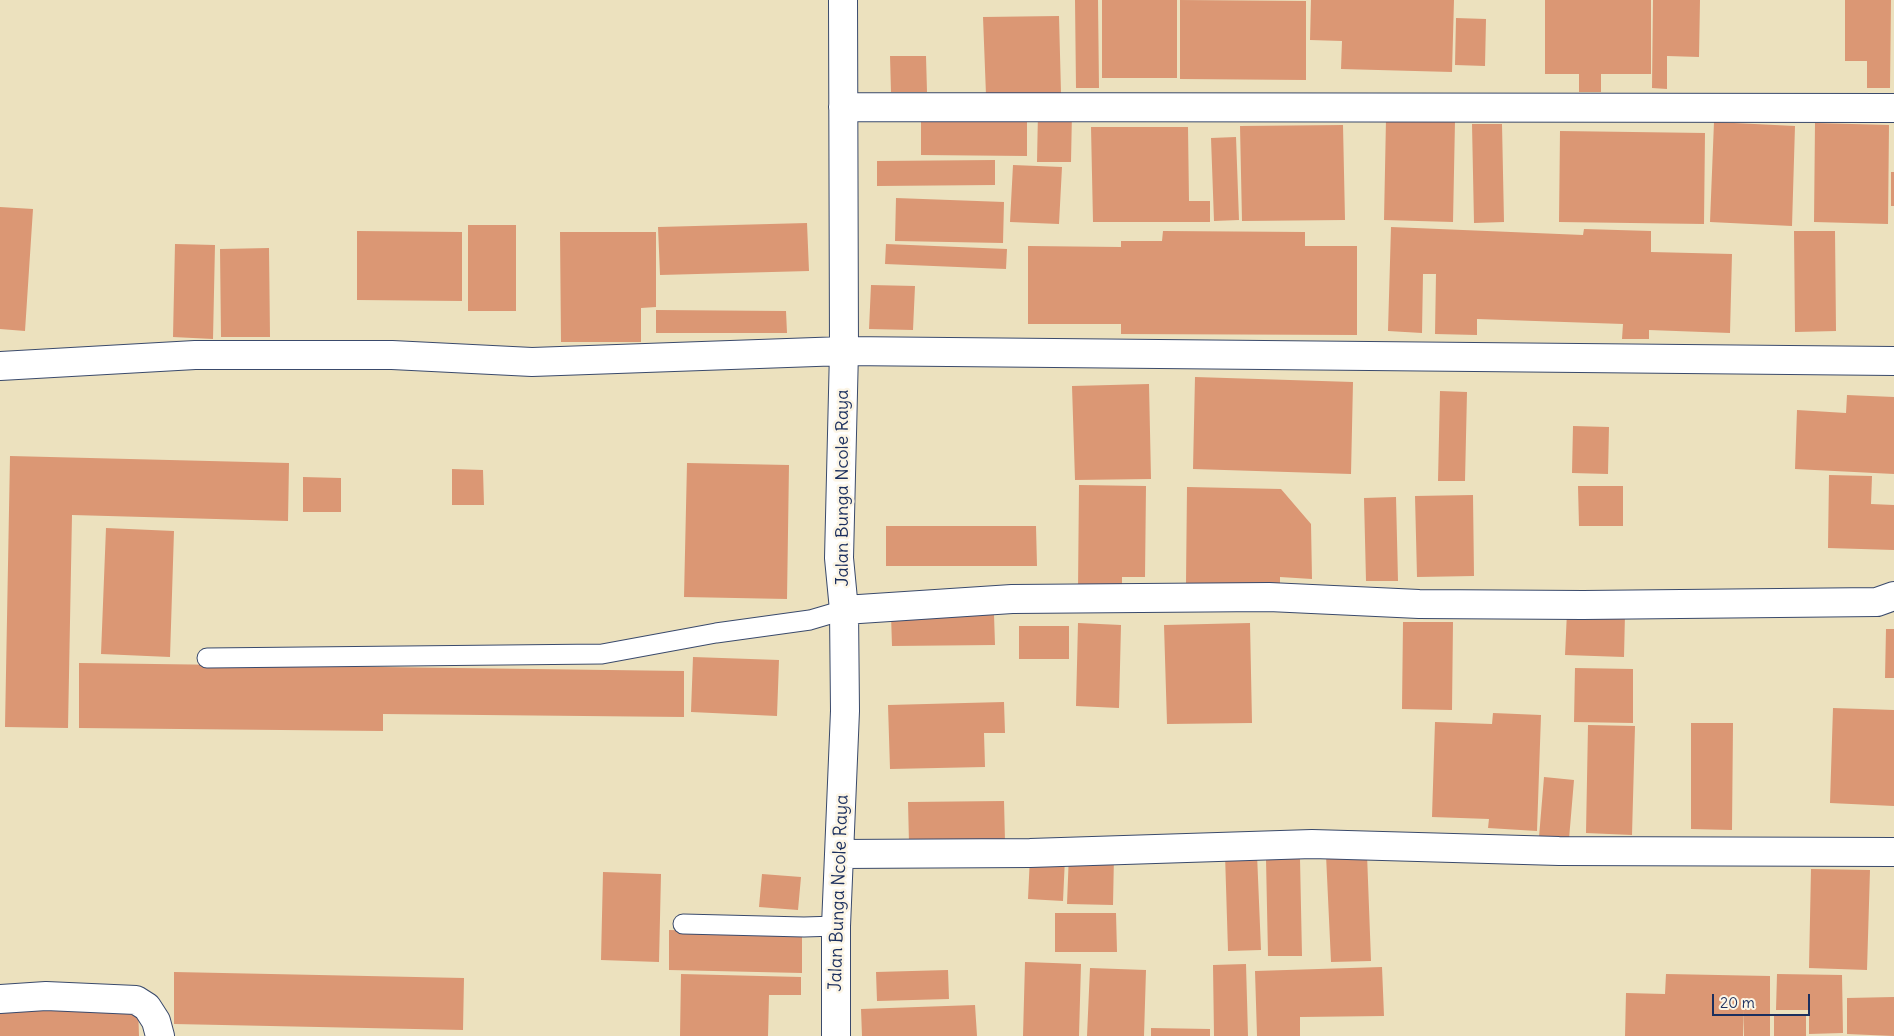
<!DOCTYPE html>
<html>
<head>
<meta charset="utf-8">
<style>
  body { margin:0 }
  #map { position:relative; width:1894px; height:1036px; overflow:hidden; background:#ece1be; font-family:Delius,sans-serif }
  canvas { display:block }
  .scale { position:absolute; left:1712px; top:994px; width:98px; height:22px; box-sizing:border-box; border:2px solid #1b2f5e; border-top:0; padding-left:6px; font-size:15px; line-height:18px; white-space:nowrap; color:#1b2f5e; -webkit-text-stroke:4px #fcf5e5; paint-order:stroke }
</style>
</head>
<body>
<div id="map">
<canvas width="1894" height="1036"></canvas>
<div class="scale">20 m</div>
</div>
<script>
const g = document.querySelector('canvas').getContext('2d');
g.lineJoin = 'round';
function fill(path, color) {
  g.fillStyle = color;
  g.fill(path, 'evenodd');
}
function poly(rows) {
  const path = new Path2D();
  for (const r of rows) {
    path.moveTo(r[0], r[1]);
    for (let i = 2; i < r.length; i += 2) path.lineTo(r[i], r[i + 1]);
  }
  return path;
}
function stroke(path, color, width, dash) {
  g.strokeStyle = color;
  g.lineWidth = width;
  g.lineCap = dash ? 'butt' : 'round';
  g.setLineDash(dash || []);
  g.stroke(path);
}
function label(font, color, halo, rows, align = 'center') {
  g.font = font + ' Delius,sans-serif';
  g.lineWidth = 5;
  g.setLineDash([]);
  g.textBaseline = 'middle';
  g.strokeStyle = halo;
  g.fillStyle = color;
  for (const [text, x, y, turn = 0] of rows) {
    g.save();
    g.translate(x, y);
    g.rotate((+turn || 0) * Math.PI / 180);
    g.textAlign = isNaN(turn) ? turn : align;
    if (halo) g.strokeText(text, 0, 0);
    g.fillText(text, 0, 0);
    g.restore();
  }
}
const building = poly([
  [1075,0,1098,0,1099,88,1076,88],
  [1102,0,1177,0,1177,78,1102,78],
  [1180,0,1306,1,1306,80,1180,79],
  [1311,0,1454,0,1452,72,1341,69,1342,41,1310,40],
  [1545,0,1651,0,1651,74,1601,74,1601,92,1579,92,1579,74,1545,74],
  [1653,0,1700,0,1699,57,1667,56,1667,89,1652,88],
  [1845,0,1891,0,1890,88,1867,88,1867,61,1845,61],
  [1059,16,1061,93,986,95,983,17],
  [1456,18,1486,19,1485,66,1455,65],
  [890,56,926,56,927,92,891,92],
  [1038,112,1072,112,1071,162,1037,162],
  [921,113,1027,114,1027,156,921,155],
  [1386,119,1455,121,1453,222,1384,220],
  [1714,122,1795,126,1792,226,1710,222],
  [1815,123,1889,125,1888,224,1814,222],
  [1472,124,1502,124,1504,222,1474,223],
  [1343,125,1345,220,1242,221,1240,126],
  [1091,127,1188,127,1189,201,1210,201,1210,222,1093,222],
  [1560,131,1705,133,1704,224,1559,222],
  [1236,137,1239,220,1214,221,1211,138],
  [995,160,995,185,877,186,877,161],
  [1013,165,1062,167,1059,224,1010,222],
  [1891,172,1894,172,1894,206,1891,206],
  [896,198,1004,202,1003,243,895,241],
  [0,207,33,209,25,331,0,329],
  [807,223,809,271,660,275,658,227],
  [468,225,516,225,516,311,468,311],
  [1391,227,1583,235,1584,229,1651,231,1651,252,1732,254,1730,333,1649,330,1649,339,1622,339,1623,324,1477,319,1477,335,1435,334,1436,274,1423,274,1422,333,1388,331],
  [357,231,462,232,462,301,357,300],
  [1163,231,1305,232,1305,246,1357,246,1357,335,1121,334,1121,324,1028,324,1028,246,1121,247,1121,241,1162,241],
  [1794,231,1835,231,1836,331,1795,332],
  [560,232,656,232,656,307,641,308,641,342,561,342],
  [175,244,215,245,213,339,173,337],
  [886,244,1007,249,1006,269,885,264],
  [269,248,270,337,221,337,220,249],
  [871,285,915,286,913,330,869,329],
  [656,310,786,311,787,333,656,333],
  [1195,377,1353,382,1351,474,1193,469],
  [1149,384,1151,479,1075,480,1072,386],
  [1440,391,1467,392,1465,481,1438,481],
  [1847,395,1894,397,1894,474,1795,469,1797,410,1846,413],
  [1573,426,1609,427,1608,474,1572,473],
  [10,456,289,463,288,521,72,515,68,728,5,727],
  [687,463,789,465,787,599,684,597],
  [452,469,483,470,484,505,452,505],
  [1829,475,1872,476,1871,504,1894,505,1894,550,1828,548],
  [303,477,341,478,341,512,303,512],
  [1079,485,1146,486,1145,577,1122,577,1122,589,1078,589],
  [1578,486,1623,486,1623,526,1579,526],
  [1187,487,1281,489,1311,524,1312,579,1280,577,1280,584,1186,583],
  [1473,495,1474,576,1417,577,1415,496],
  [1396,497,1398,581,1366,581,1364,498],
  [886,526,1036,526,1037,566,886,566],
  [106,528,174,531,170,657,101,654],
  [1567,612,1625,614,1624,657,1565,655],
  [994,614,995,645,892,646,891,615],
  [1403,622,1453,622,1452,710,1402,709],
  [1078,623,1121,625,1119,708,1076,706],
  [1250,623,1252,723,1167,724,1164,625],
  [1019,626,1069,626,1069,659,1019,659],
  [1886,629,1894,629,1894,678,1885,678],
  [693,657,779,660,777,716,691,712],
  [79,663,684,671,684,717,383,714,383,731,79,728],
  [1575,668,1633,669,1633,723,1574,722],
  [1004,702,1005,733,984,733,985,767,890,769,888,705],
  [1833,708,1894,710,1894,806,1830,803],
  [1493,713,1541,715,1537,831,1488,828,1489,819,1432,817,1435,722,1492,724],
  [1691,723,1733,723,1732,830,1691,829],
  [1588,725,1635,726,1632,835,1586,833],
  [1544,777,1574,780,1569,839,1539,837],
  [1004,801,1005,841,909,843,908,802],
  [1069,853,1114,855,1113,905,1067,904],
  [1225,854,1257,854,1261,950,1228,951],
  [1367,854,1371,961,1331,962,1326,855],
  [1030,856,1065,858,1063,901,1028,899],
  [1266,859,1300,859,1302,956,1268,956],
  [1811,869,1870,870,1867,970,1809,968],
  [603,872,661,874,659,962,601,960],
  [762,874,801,877,798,910,759,907],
  [1055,913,1116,913,1117,952,1055,952],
  [669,930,802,933,802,973,669,970],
  [1025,962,1081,964,1079,1036,1023,1036],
  [1246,964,1248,1036,1214,1036,1213,965],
  [1382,967,1384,1016,1300,1017,1300,1036,1257,1036,1255,971],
  [1090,968,1146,970,1144,1036,1087,1036],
  [948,970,949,999,877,1001,876,972],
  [174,972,464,978,463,1030,174,1024],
  [681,974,801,977,801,995,769,995,768,1036,680,1036],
  [1666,974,1770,976,1770,1036,1744,1036,1743,1010,1743,1036,1625,1036,1626,993,1665,994],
  [1777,974,1842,975,1843,1033,1809,1034,1809,1010,1776,1010],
  [1894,997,1894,1036,1847,1034,1847,998],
  [138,1005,139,1036,0,1036,0,1009],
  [975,1005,977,1036,862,1036,861,1009],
  [1774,1014,1806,1015,1806,1036,1774,1036],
  [1151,1028,1210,1029,1210,1036,1151,1036]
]);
const service = poly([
  [207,658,602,654,716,633,810,620,844,610],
  [683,924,804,927,836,926]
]);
const minor = poly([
  [843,107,1894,108],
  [0,366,195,355,392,355,532,362,844,351,1894,361],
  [844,610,1012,599,1269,597,1419,604,1583,605,1877,602,1894,596],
  [839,854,1030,853,1312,844,1559,851,1894,852],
  [0,999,46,996,136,1000,147,1007,156,1021,160,1036],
  [836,1036,836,926,845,711,844,610,839,558,844,351,843,0]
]);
const streetNames = [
  ["Jalan Bunga Ncole Raya",843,488,-90],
  ["Jalan Bunga Ncole Raya",839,893,-88]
];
fill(building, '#db9774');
stroke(service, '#3a4a6c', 21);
stroke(minor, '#3a4a6c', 30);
stroke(service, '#fff', 19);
stroke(minor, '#fff', 28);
label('18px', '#1b2f5e', '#fcf5e5', streetNames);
</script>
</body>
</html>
